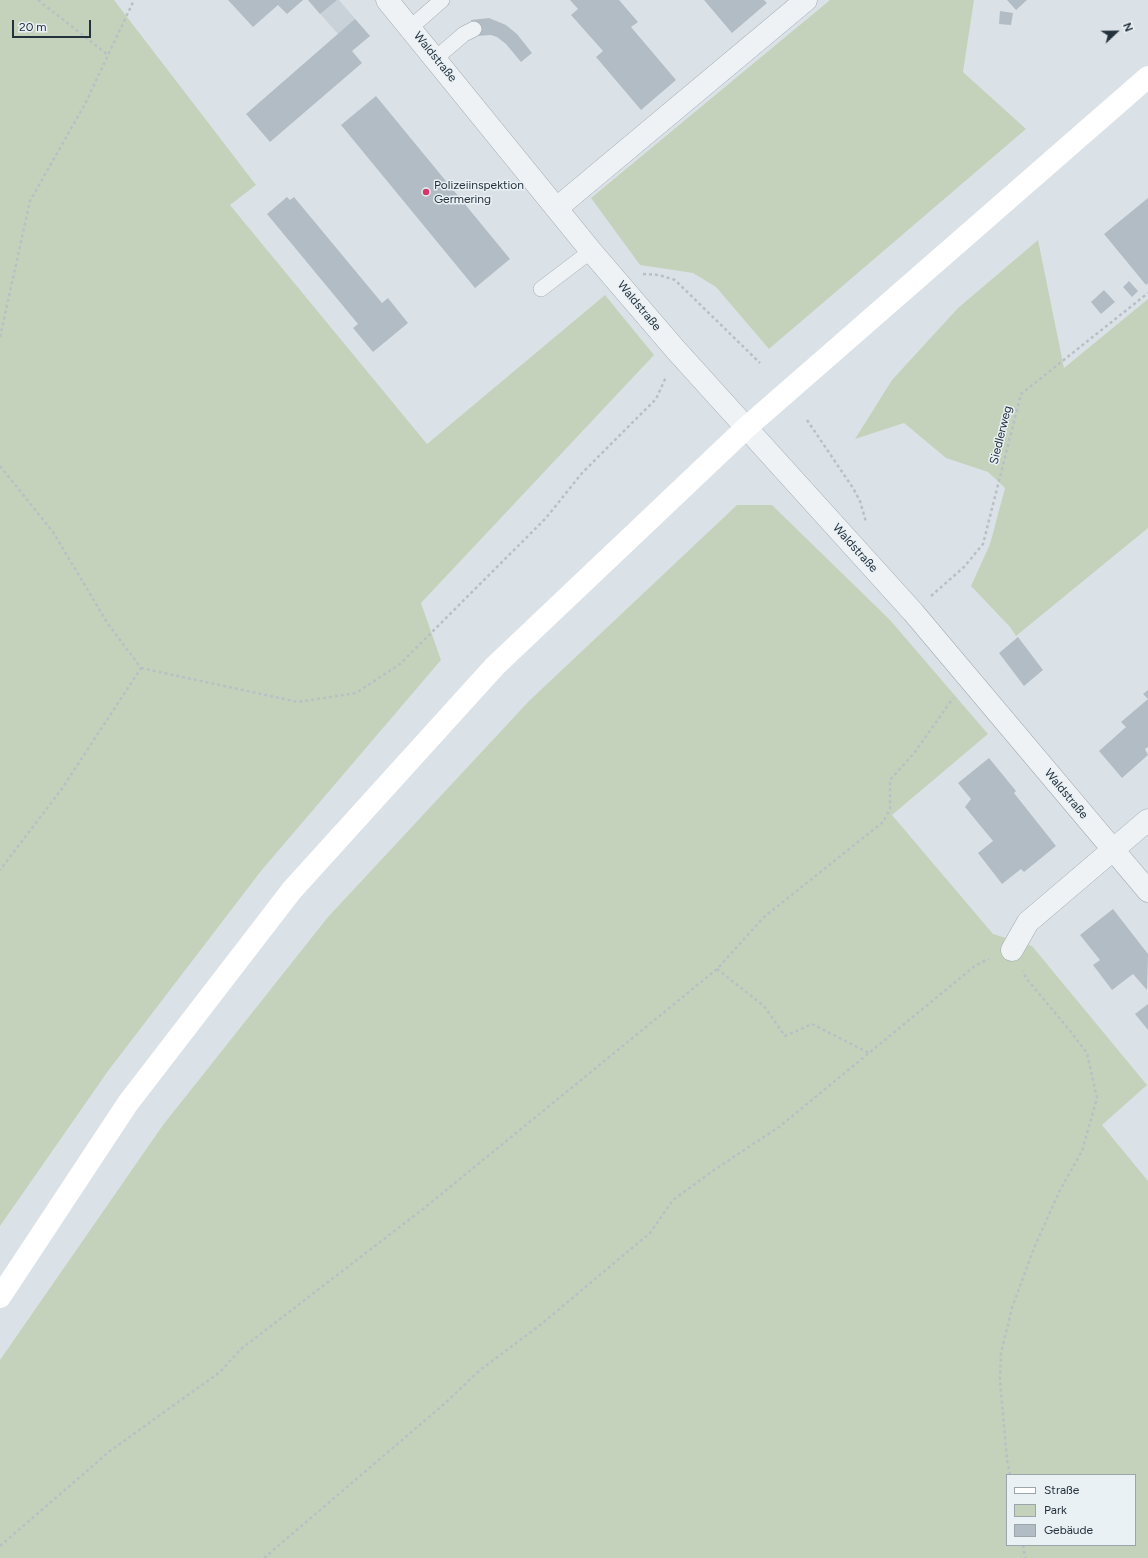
<!DOCTYPE html>
<html>
<head>
<meta charset="utf-8">
<style>
  body { margin:0 }
  #map { position:relative; width:1148px; height:1558px; overflow:hidden; background:#dbe2e7; font-family:Figtree,sans-serif }
  canvas { display:block }
  .legend { position:absolute; left:1006px; top:1474px; width:130px; height:72px; box-sizing:border-box; background:#eaf1f5; border:1px solid #9ba5ac; margin:0; padding:5px 7px; list-style:none; font-size:12px; color:#24323e }
  .legend li { display:flex; align-items:center; gap:8px; height:20px }
  .legend b { width:20px; border:1px solid #9ba5ac }
  .north { position:absolute; left:1096px; top:12px; width:40px; height:40px; -webkit-text-stroke:3px #eaf1f5; paint-order:stroke; rotate:68deg; font-size:11px; font-weight:700; line-height:16px; text-align:center; color:#24323e }
  .north::after { content:''; display:block; margin:auto; width:14px; height:18px; background:#24323e; clip-path:polygon(50% 0,100% 100%,50% 72%,0 100%) }
  .scale { position:absolute; left:12px; top:20px; width:79px; height:18px; box-sizing:border-box; border:2px solid #24323e; border-top:0; padding-left:5px; font-size:12px; line-height:14px; white-space:nowrap; color:#24323e; -webkit-text-stroke:3px #eaf1f5; paint-order:stroke }
</style>
</head>
<body>
<div id="map">
<canvas width="1148" height="1558"></canvas>
<ul class="legend">
<li><b style="height:5px;background:#fff"></b>Straße</li>
<li><b style="height:11px;background:#c5d2bb"></b>Park</li>
<li><b style="height:11px;background:#b2bcc4"></b>Gebäude</li>
</ul>
<div class="north">N</div>
<div class="scale">20 m</div>
</div>
<script>
const g = document.querySelector('canvas').getContext('2d');
g.lineJoin = 'round';
function fill(path, color) {
  g.fillStyle = color;
  g.fill(path, 'evenodd');
}
function poly(rows) {
  const path = new Path2D();
  for (const r of rows) {
    path.moveTo(r[0], r[1]);
    for (let i = 2; i < r.length; i += 2) path.lineTo(r[i], r[i + 1]);
  }
  return path;
}
function stroke(path, color, width, dash) {
  g.strokeStyle = color;
  g.lineWidth = width;
  g.lineCap = dash ? 'butt' : 'round';
  g.setLineDash(dash || []);
  g.stroke(path);
}
function label(font, color, halo, rows, align = 'center') {
  g.font = font + ' Figtree,sans-serif';
  g.lineWidth = 3;
  g.setLineDash([]);
  g.textBaseline = 'middle';
  g.strokeStyle = halo;
  g.fillStyle = color;
  for (const [text, x, y, turn = 0] of rows) {
    g.save();
    g.translate(x, y);
    g.rotate((+turn || 0) * Math.PI / 180);
    g.textAlign = isNaN(turn) ? turn : align;
    if (halo) g.strokeText(text, 0, 0);
    g.fillText(text, 0, 0);
    g.restore();
  }
}
const built = poly([
  [308,0,339,0,370,36,352,50]
]);
const green = poly([
  [0,0,114,0,256,185,230,205,427,444,605,295,654,355,421,603,441,660,261,871,108,1071,0,1226],
  [830,0,974,0,963,72,1026,129,769,349,716,287,693,273,640,265,591,198],
  [1038,240,1064,368,1148,299,1148,528,1016,636,1010,627,971,586,990,544,1005,488,988,472,946,458,904,423,855,439,892,380,958,308],
  [737,505,772,505,890,620,988,734,892,815,993,934,1032,946,1147,1085,1102,1125,1148,1181,1148,1558,0,1558,0,1360,163,1125,328,917,529,701],
  [1007,1475,1135,1475,1135,1545,1007,1545]
]);
const building = poly([
  [228,0,303,0,287,14,278,5,253,27],
  [308,0,337,0,320,14],
  [570,0,619,0,638,22,631,27,676,80,641,110,596,57,603,51,571,15,578,9],
  [704,0,764,0,767,3,732,33],
  [1007,0,1027,0,1016,10],
  [1000,11,1013,13,1011,25,999,24],
  [489,18,506,25,517,34,532,53,521,62,506,44,497,37,491,35,477,36,471,20],
  [355,19,370,36,352,51,362,63,270,142,246,114],
  [376,96,510,259,475,288,341,125],
  [287,197,290,200,294,197,382,303,388,298,408,323,373,352,353,328,358,324,267,214],
  [1148,198,1148,283,1146,285,1104,234],
  [1129,281,1138,291,1132,297,1123,287],
  [1104,290,1115,302,1101,314,1091,302],
  [1018,637,1043,670,1024,686,999,653],
  [1148,690,1148,747,1145,749,1148,755,1122,778,1099,751,1126,727,1121,722,1148,699,1143,694],
  [989,758,1016,791,1014,793,1056,846,1024,872,1021,869,1002,884,978,853,993,841,965,807,971,799,958,783],
  [1113,909,1148,954,1147,990,1133,974,1112,990,1093,965,1100,960,1080,935],
  [1148,1004,1148,1030,1135,1014]
]);
const path = poly([
  [38,0,108,55],
  [643,274,659,275,675,280,760,363],
  [0,337,30,201,85,104,134,0],
  [807,420,853,488,860,501,866,522],
  [0,466,53,532,108,624,141,668,61,790,0,870],
  [931,596,964,567,983,544,1021,394,1148,293],
  [141,668,298,702,356,693,400,664,546,518,582,473,656,399,666,377],
  [717,969,764,1006,785,1036,812,1024,869,1053],
  [1010,1475,1007,1460,1000,1381,1001,1353,1012,1308,1034,1248,1059,1192,1082,1151,1097,1098,1087,1053,1071,1032,1026,978,1023,971],
  [1023,1545,1025,1558],
  [0,1546,110,1451,220,1372,241,1349,423,1209,717,969,764,917,883,822,890,809,890,780,915,752,953,698],
  [264,1558,443,1405,480,1370,539,1326,650,1233,673,1200,714,1170,779,1127,976,965,989,959]
]);
const lane = poly([
  [410,28,442,0],
  [436,58,464,34,474,29],
  [541,289,591,251]
]);
const street = poly([
  [387,0,591,251,675,349,913,612,1148,891],
  [557,208,806,0],
  [1012,950,1028,922,1148,820]
]);
const secondary = poly([
  [0,1297,128,1103,292,890,495,666,747,427,1148,77]
]);
const markers = [
  [426,192,4,"#d8346b"]
];
const streetNames = [
  ["Waldstraße",435,57,51],
  ["Waldstraße",639,306,50],
  ["Siedlerweg",1001,435,-76],
  ["Waldstraße",855,548,48],
  ["Waldstraße",1066,794,50]
];
const poiNames = [
  ["Polizeiinspektion",434,185],
  ["Germering",434,199]
];
fill(built, '#c9d2d9');
fill(green, '#c5d2bb');
fill(building, '#b2bcc4');
stroke(lane, '#a0aab1', 16);
stroke(street, '#a0aab1', 23);
stroke(path, '#b9c0c5', 2.5, [3, 3]);
stroke(lane, '#eef2f5', 15);
stroke(street, '#eef2f5', 22);
stroke(secondary, '#fff', 22);
for (const [x, y, r, color] of markers) {
  const dot = new Path2D();
  dot.arc(x, y, r, 0, 2 * Math.PI);
  g.fillStyle = color;
  g.fill(dot);
  stroke(dot, '#eaf1f5', 1.5);
}
label('12px', '#24323e', '#eaf1f5', streetNames);
label('12px', '#24323e', '#eaf1f5', poiNames, 'left');
</script>
</body>
</html>
